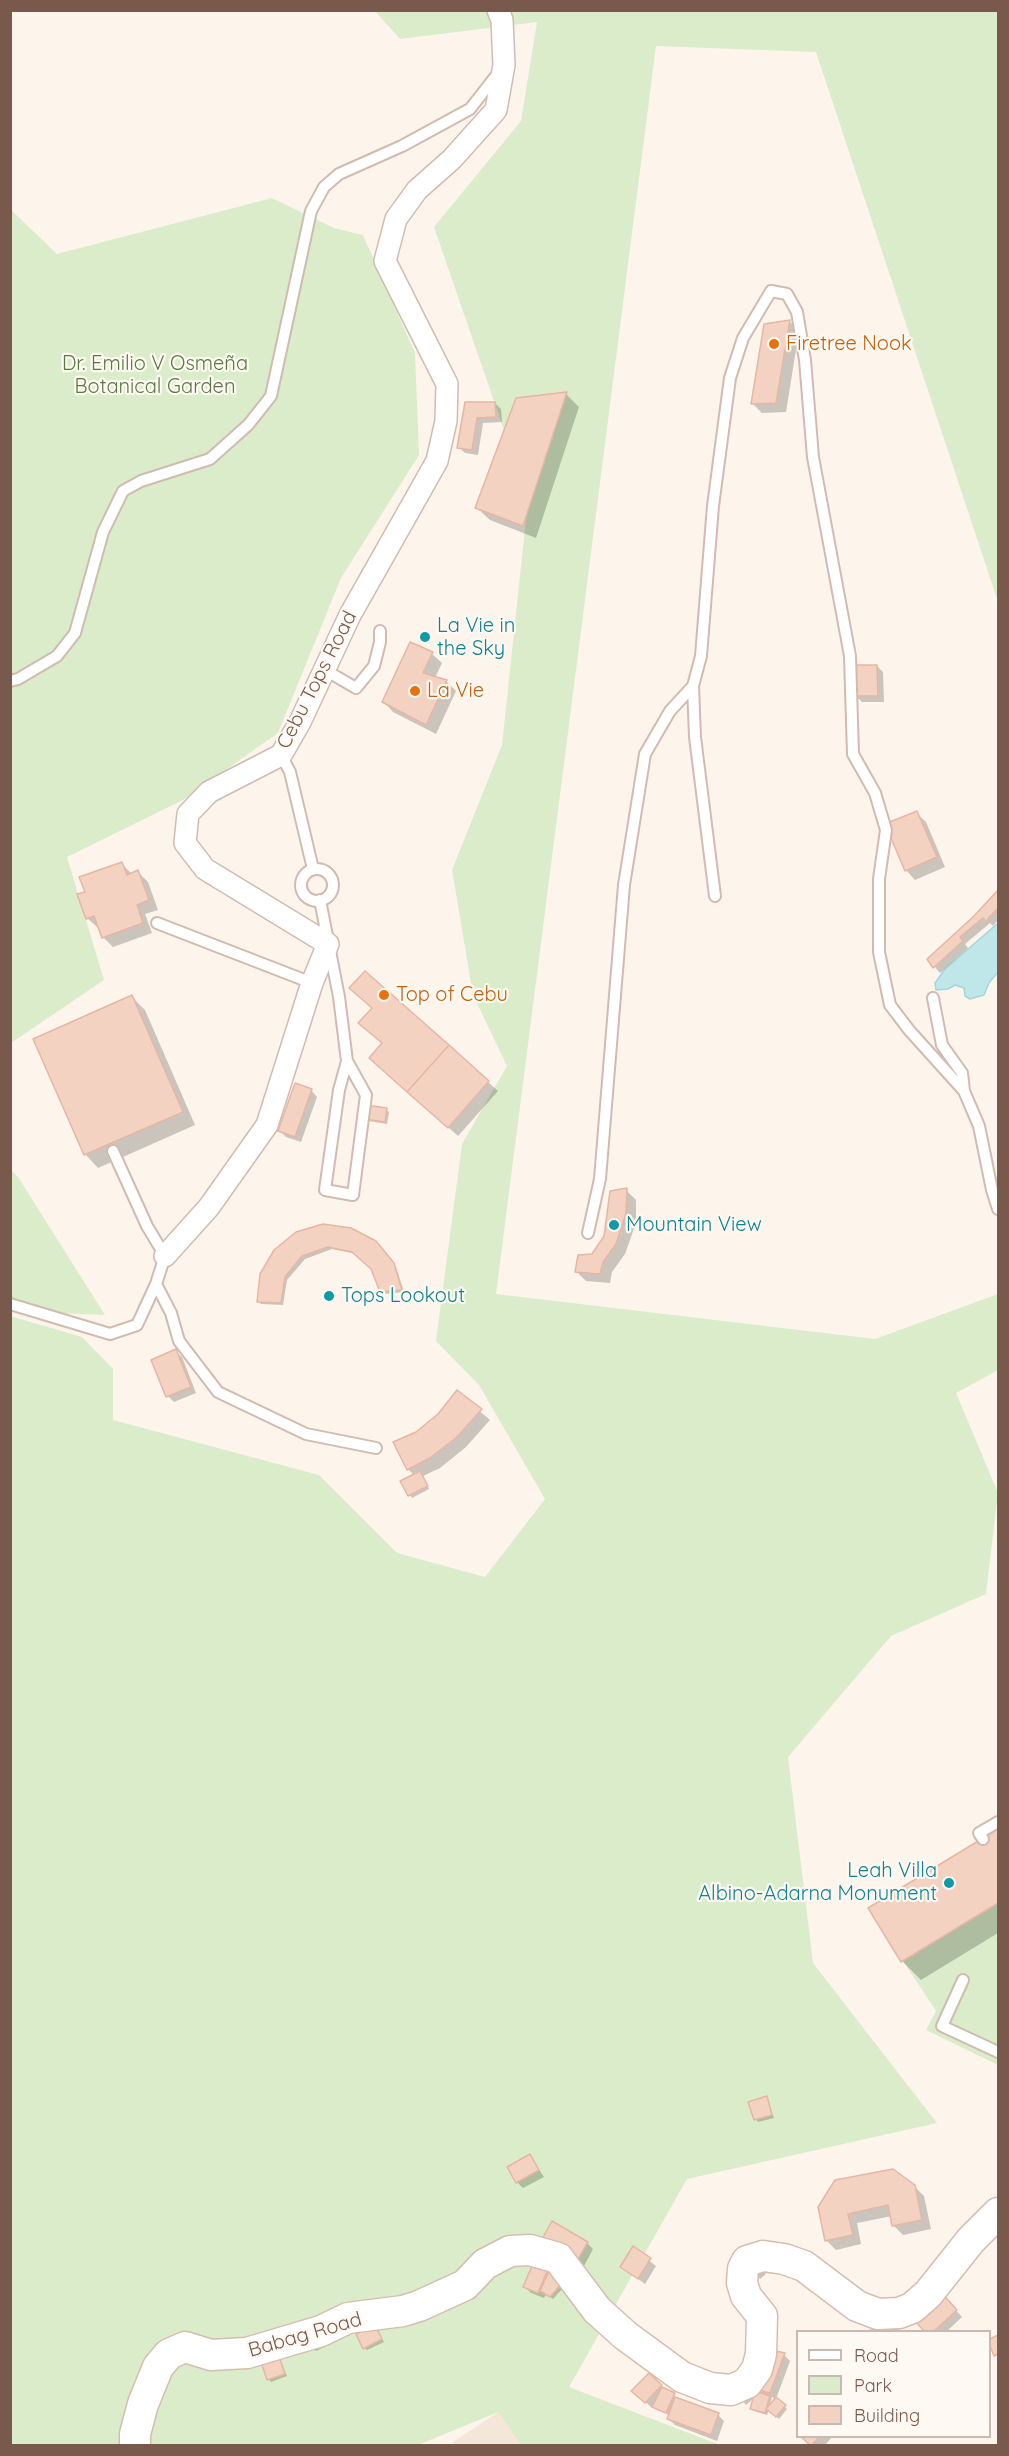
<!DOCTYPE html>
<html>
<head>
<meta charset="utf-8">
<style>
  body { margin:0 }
  #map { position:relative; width:1009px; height:2456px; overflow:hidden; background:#fdf5ec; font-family:Quicksand,sans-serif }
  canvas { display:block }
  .frame { position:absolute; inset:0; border:12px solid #7a594d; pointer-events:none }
  .legend { position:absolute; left:796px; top:2330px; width:195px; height:108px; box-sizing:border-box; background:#fff9f3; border:2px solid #cab9b1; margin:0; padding:8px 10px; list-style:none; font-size:18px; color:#7a594d }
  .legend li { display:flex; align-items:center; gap:12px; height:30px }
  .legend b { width:30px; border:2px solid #cab9b1 }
</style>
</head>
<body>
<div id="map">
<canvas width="1009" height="2456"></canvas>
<div class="frame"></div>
<ul class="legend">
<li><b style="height:8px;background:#fff"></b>Road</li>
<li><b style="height:16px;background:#daecc9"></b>Park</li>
<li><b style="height:16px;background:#f3d2c2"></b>Building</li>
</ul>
</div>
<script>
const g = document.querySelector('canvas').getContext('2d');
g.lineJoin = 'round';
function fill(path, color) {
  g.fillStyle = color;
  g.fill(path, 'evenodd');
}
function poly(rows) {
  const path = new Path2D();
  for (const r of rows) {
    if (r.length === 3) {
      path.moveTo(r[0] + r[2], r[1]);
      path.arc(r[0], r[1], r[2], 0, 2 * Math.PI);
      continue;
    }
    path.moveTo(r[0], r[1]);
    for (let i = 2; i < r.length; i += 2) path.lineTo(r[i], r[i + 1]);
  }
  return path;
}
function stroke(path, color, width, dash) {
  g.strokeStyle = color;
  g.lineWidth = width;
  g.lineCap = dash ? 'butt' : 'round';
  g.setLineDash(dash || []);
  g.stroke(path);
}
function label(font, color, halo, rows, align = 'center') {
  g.font = font + ' Quicksand,sans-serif';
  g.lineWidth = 4.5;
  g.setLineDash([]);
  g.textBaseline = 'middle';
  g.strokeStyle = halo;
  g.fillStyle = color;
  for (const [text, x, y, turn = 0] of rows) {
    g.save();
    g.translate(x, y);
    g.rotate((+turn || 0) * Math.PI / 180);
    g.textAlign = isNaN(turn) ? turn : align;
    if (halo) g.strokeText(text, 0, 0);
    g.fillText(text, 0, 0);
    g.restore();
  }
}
const residential = poly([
  [498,2412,521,2445,452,2446,453,2442]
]);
const green = poly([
  [375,11,998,11,998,602,816,52,656,46,496,1294,875,1339,998,1294,998,1370,956,1393,998,1493,986,1594,891,1636,788,1757,813,1963,937,2123,687,2179,569,2387,720,2445,521,2445,498,2412,418,2445,11,2445,10,1316,82,1337,113,1369,113,1420,319,1475,397,1553,485,1577,545,1499,479,1385,436,1341,462,1144,507,1066,473,995,452,870,502,745,528,500,434,227,521,121,537,22,400,39],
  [272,198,334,228,363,235,415,353,419,455,341,578,278,733,183,800,67,857,104,980,11,1043,10,209,57,254],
  [10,1169,18,1177,105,1315,11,1311],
  [998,1829,998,2065,926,2030,936,2011,868,1908]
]);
const water = poly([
  [998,923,998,972,989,983,984,995,970,999,965,996,964,988,955,985,948,989,936,990,935,983,945,969,998,923]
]);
const shadow = poly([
  [790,322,799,331,786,412,762,413,752,403,765,325],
  [566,394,579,407,536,538,490,520,477,508],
  [495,403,501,409,502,422,483,423,478,455,465,453,459,447,466,404],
  [411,644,432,654,442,663,435,678,446,681,456,691,436,734,393,712,384,702],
  [877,666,883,672,884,702,862,702,856,696],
  [916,813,926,822,945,867,915,880,906,870],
  [121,863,132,874,138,872,148,882,158,910,145,914,152,933,113,947,103,937,99,927,97,927,87,918,87,893],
  [998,893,998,920,993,926,990,923,965,944,968,948,940,973,929,960,975,918],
  [365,973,498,1091,458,1136,371,1058,383,1044,373,1035,373,1009,364,1001],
  [132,997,145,1010,195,1125,98,1168,86,1155,35,1039],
  [311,1090,317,1097,301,1142,286,1137,280,1131],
  [386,1110,389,1112,387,1124,368,1121,366,1118],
  [626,1190,636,1200,636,1223,625,1254,612,1272,610,1283,586,1281,576,1271,593,1256,605,1236],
  [351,1229,379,1246,396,1267,404,1292,385,1294,373,1269,356,1254,332,1249,305,1259,287,1280,283,1305,261,1304,258,1301,262,1274],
  [175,1351,182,1357,196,1393,174,1402,168,1396],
  [457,1392,490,1420,466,1447,440,1468,423,1476,429,1489,412,1498,402,1482,414,1475,408,1469,439,1415],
  [998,1831,998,1933,921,1980,902,1961,870,1909],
  [766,2098,774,2118,758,2122,756,2119],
  [530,2156,544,2177,523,2188,517,2182],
  [914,2186,924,2196,931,2229,903,2235,894,2226,892,2216,857,2223,861,2244,836,2250,826,2240,819,2207],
  [587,2243,593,2249,584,2266,549,2247],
  [634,2249,656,2266,645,2284,622,2267],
  [758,2266,766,2274,760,2279,752,2271],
  [548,2268,564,2287,553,2299,546,2294,544,2298,531,2293,525,2287],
  [940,2293,962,2317,946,2332,927,2332],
  [898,2325,900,2332,881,2332,880,2327],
  [375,2327,384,2342,367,2350,364,2348],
  [876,2328,880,2332,860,2332],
  [328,2341,329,2345,316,2351,313,2348],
  [784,2355,790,2361,776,2399,772,2397,769,2408,776,2399,787,2409,779,2419,769,2410,767,2415,754,2411,751,2409,754,2398,746,2405,740,2397,748,2391,754,2398,764,2396,756,2388],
  [279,2358,287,2376,271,2382,269,2379],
  [649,2375,665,2390,674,2395,676,2399,718,2415,724,2421,717,2441,675,2425,669,2419,670,2416,654,2406,652,2408,634,2391],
  [802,2436,833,2436,824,2446,812,2446]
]);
const building = poly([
  [790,320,776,403,751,404,764,324,790,320],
  [567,392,523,526,475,508,516,398,567,392],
  [465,402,495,402,496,417,477,418,472,450,457,448,465,402],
  [410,642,433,652,423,673,447,680,426,725,382,702,410,642],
  [853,665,877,665,878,696,854,696,853,665],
  [917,811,937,857,905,871,885,824,917,811],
  [122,862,127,875,138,870,149,900,137,905,143,923,102,938,94,916,86,919,77,894,85,892,79,877,122,862],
  [998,890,998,908,986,921,983,918,960,937,963,941,933,968,927,959,974,916,998,890],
  [365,971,449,1045,407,1092,369,1058,382,1043,358,1023,372,1008,349,988,365,971],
  [132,995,183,1112,84,1155,33,1039,132,995],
  [449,1045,489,1081,448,1128,407,1092,449,1045],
  [295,1083,312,1089,295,1137,278,1131,295,1083],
  [366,1105,387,1108,385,1122,364,1119,366,1105],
  [627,1188,626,1213,616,1244,603,1262,600,1274,575,1272,578,1255,592,1254,604,1236,610,1191,627,1188],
  [323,1224,351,1228,376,1241,394,1263,402,1290,380,1292,371,1269,352,1252,328,1247,302,1256,285,1277,281,1303,257,1302,260,1274,274,1250,296,1232,323,1224],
  [176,1349,191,1387,166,1397,151,1360,176,1349],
  [457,1390,482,1409,457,1437,430,1458,407,1470,393,1442,416,1432,438,1414,457,1390],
  [420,1471,428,1486,408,1496,400,1481,420,1471],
  [998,1829,998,1903,901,1962,868,1908,998,1829],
  [767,2096,772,2115,754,2120,748,2102,767,2096],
  [530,2154,539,2170,516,2183,507,2167,530,2154],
  [893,2169,915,2185,922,2220,892,2226,888,2205,848,2214,853,2235,825,2241,818,2207,835,2180,893,2169],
  [552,2221,588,2242,577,2261,541,2241,552,2221],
  [633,2246,651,2258,638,2279,620,2267,633,2246],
  [534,2261,549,2267,538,2293,523,2287,534,2261],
  [549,2271,562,2283,550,2297,540,2291,549,2271],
  [940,2291,957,2310,933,2332,925,2332,911,2317,940,2291],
  [375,2325,382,2339,363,2349,356,2334,375,2325],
  [998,2335,998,2354,994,2356,990,2346,990,2339,998,2335],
  [767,2349,785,2353,770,2393,755,2389,767,2349],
  [279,2356,285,2374,267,2380,261,2362,279,2356],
  [649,2373,662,2385,645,2403,631,2391,649,2373],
  [662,2387,675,2393,666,2413,652,2407,662,2387],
  [755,2391,770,2396,765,2413,750,2409,755,2391],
  [675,2397,719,2413,711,2435,667,2419,675,2397],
  [776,2397,786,2405,776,2417,766,2409,776,2397],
  [800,2436,820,2436,811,2446,800,2436]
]);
const lane = poly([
  [325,670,356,688,374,666,380,642,380,631],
  [10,681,18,679,57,656,75,633,103,532,123,491,141,481,210,459,248,425,271,396,311,211,324,187,339,174,402,146,470,109,499,72],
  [693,686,695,737,715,896],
  [281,755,290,772,313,869],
  [317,885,16],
  [320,900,339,997,347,1061,339,1090,325,1190,353,1195,366,1095,347,1061],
  [157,923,312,983],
  [933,998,942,1045,962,1073,964,1091],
  [588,1233,600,1179,624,885,645,754,670,711,693,686,701,656,713,506,730,378,743,338,771,291,787,294,797,312,805,360,813,457,850,656,853,754,875,793,886,830,879,879,879,952,890,1005,909,1030,964,1091,979,1126,992,1190,998,1209],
  [156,1284,171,1313,179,1341,218,1392,306,1434,376,1448],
  [10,1304,110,1334,137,1325,156,1284,165,1256,147,1226,113,1151],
  [983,1839,979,1833,998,1822],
  [963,1980,942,2026,998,2052]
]);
const street = poly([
  [165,1256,209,1207,267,1125,312,983,328,944,205,869,185,843,188,814,209,792,281,755,300,722,350,615,437,461,446,421,447,384,385,261,396,219,417,190,452,159,496,110,504,65,502,20,498,10]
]);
const secondary = poly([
  [135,2446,135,2434,143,2404,158,2367,169,2354,185,2347,211,2355,247,2353,321,2331,348,2318,403,2311,419,2306,465,2285,485,2264,510,2251,530,2250,558,2258,597,2310,626,2336,682,2377,710,2388,731,2390,747,2383,757,2369,761,2354,762,2316,746,2296,742,2283,743,2269,747,2261,763,2256,784,2259,804,2266,857,2306,878,2314,899,2313,912,2308,928,2294,971,2240,998,2213]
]);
const markers = [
  [774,344,6,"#e8710a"],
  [425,637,6,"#0f9aa8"],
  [415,691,6,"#e8710a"],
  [384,995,6,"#e8710a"],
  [614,1225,6,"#0f9aa8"],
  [329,1296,6,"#0f9aa8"],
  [949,1883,6,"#0f9aa8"]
];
const foodNames = [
  ["Firetree Nook",786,344],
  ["La Vie",427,691],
  ["Top of Cebu",396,995]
];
const parkNames = [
  ["Dr. Emilio V Osmeña",155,364],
  ["Botanical Garden",155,387]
];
const cultureNames = [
  ["La Vie in",437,626],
  ["the Sky",437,649],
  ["Mountain View",626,1225],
  ["Tops Lookout",341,1296],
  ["Leah Villa",937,1871,"right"],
  ["Albino-Adarna Monument",937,1894,"right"]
];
const streetNames = [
  ["Cebu Tops Road",317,680,-63],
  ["Babag Road",305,2335,-16]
];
fill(residential, '#f5e6da');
fill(green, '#daecc9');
fill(water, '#bfe6e8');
stroke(water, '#a4d6da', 1.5);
fill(shadow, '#0003');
fill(building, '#f3d2c2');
stroke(building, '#e6b6a2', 1.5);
stroke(lane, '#d1bbb0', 14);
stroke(street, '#d1bbb0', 24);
stroke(secondary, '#d6bdb0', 33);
stroke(lane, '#fff', 10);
stroke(street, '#fff', 21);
stroke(secondary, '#fff', 30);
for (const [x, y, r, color] of markers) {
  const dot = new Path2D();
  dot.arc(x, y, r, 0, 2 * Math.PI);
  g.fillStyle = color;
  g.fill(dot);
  stroke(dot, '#fff9f3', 2);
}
label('20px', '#c56008', '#fff9f3', foodNames, 'left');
label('20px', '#577a41', '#fff9f3', parkNames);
label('20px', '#0d838f', '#fff9f3', cultureNames, 'left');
label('20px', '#7a594d', '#fff9f3', streetNames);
</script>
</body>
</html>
